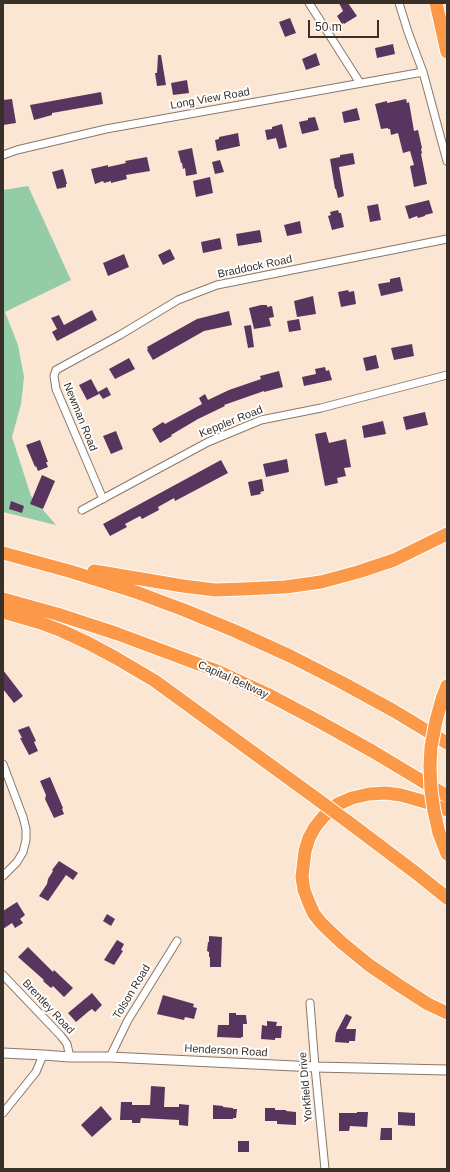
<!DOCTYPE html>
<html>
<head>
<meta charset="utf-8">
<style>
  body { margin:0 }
  #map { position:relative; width:450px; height:1172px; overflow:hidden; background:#fbe6d4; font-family:Helvetica,sans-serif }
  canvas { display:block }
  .frame { position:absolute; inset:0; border:4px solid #383029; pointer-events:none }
  .scale { position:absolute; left:308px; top:20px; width:71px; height:18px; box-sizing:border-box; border:2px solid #383029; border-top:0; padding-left:5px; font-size:12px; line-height:14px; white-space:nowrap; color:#383029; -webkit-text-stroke:3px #fff; paint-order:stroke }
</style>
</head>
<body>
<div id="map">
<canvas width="450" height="1172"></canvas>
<div class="frame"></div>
<div class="scale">50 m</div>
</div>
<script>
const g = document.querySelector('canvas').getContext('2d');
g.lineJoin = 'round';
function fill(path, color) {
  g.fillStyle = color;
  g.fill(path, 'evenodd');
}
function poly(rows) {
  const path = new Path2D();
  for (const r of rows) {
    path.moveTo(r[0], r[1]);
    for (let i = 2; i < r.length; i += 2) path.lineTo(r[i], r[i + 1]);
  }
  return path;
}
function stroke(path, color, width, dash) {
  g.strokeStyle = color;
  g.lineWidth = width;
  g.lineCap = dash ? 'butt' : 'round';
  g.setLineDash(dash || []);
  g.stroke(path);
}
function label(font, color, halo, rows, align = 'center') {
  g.font = font + ' Helvetica,sans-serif';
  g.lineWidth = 4;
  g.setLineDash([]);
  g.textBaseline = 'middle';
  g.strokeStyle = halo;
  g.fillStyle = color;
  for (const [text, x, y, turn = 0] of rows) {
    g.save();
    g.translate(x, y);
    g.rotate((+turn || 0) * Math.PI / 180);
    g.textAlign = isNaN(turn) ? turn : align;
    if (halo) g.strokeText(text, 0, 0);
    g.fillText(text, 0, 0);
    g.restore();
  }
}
const forest = poly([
  [28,186,71,280,5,312,18,345,24,377,21,404,12,437,31,496,56,525,3,512,3,190]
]);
const building = poly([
  [339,3,348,3,357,16,344,24,344,23,342,24,337,16,343,11],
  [290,18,296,33,285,37,279,22],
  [393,44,395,54,377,58,375,48],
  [316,53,320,65,306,70,302,59],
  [158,55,161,55,166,85,157,86,155,73,157,73],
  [187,80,189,93,173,95,171,83],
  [101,92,103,104,52,113,52,115,34,120,30,105],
  [12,99,16,123,3,125,3,100],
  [406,99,407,103,409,102,414,131,418,130,422,148,421,149,422,153,421,154,427,184,414,187,410,166,414,165,410,151,403,153,398,133,391,135,390,129,388,129,388,128,381,129,375,104,387,101,387,103],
  [357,108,360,120,344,123,342,112],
  [315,117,319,130,302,134,299,122,308,120,308,118],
  [282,124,287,147,279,149,276,138,267,140,265,130,272,129,272,127],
  [238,133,240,146,217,151,215,140,219,139,219,137],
  [192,148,197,174,186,176,185,168,183,169,182,163,181,163,178,151],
  [353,153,355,164,339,167,344,196,338,198,336,189,335,189,330,159,340,157,340,155],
  [147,157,150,171,126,175,127,179,111,183,111,181,104,183,103,181,95,184,91,169,108,165,108,167,126,163,125,161],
  [220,160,224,172,215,174,212,162],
  [63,169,67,184,66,184,66,187,57,189,52,172],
  [210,177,213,193,196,197,193,181],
  [429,200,433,213,425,215,425,216,418,218,417,216,409,219,405,206],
  [378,204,381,220,370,222,367,206],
  [338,210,339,213,341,213,344,227,332,230,328,216,331,215,330,212],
  [300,221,302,233,287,236,284,225],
  [260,230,262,242,238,246,236,234],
  [220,238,222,249,203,253,201,242],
  [170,249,175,259,163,265,158,255],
  [124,254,129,267,108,276,103,263],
  [400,277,403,291,381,296,378,284,390,282,390,279],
  [348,290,349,292,354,291,356,304,341,307,338,292],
  [313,296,316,314,297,317,294,301],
  [261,305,267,305,267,307,272,306,274,317,269,318,271,326,254,329,249,308],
  [92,310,97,320,57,341,52,332,57,329,51,318,59,315,64,325],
  [229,311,232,325,204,331,153,360,147,350,148,349,147,347,197,319],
  [299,319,301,330,289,332,287,321],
  [251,325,254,347,248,348,244,326],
  [412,344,414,356,394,360,391,348],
  [376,355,379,368,366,371,363,358],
  [129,358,135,369,115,379,109,369],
  [325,367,326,371,329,370,332,380,304,386,302,377,316,374,315,369],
  [279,371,283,387,264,392,264,391,224,405,225,406,198,419,171,435,172,436,160,443,152,429,163,422,165,424,202,404,199,398,205,394,208,400,229,390,261,379,260,376],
  [91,379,99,394,87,400,79,385],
  [107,387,111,395,103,399,98,392],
  [425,412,428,425,406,430,403,417],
  [383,421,386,434,364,438,362,426],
  [116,431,123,449,111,454,103,436],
  [326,432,329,443,346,439,351,467,344,468,346,476,337,478,338,483,325,486,315,434],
  [40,440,48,462,46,462,48,467,38,471,36,466,35,467,26,445],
  [287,459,289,472,266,477,263,464],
  [221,460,228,473,175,501,174,498,158,507,159,510,142,519,140,516,125,524,127,527,110,536,103,524],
  [42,475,55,481,43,509,30,504],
  [262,479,264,491,260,492,261,494,251,496,248,482],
  [11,501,24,506,22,513,9,509],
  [3,670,23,696,14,703,3,689],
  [29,726,36,741,34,742,38,751,29,755,20,738,22,738,18,730],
  [50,777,63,808,62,809,64,814,54,818,45,799,46,795,40,781],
  [59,861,78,873,73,880,66,875,48,901,39,896,47,884,48,879,53,871,52,870],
  [17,902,25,915,20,919,23,923,15,928,12,923,3,929,3,911],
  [107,914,115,919,111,926,103,921],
  [209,936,222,937,221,967,210,967,210,957,209,957,209,952,207,951,208,942,209,942],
  [117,940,124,944,121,950,123,951,114,965,104,960],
  [28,947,53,972,54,970,73,988,64,997,53,986,51,988,43,981,44,980,18,957],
  [92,993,102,1005,95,1012,92,1009,89,1011,76,1022,68,1013],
  [163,995,194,1004,193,1007,197,1008,194,1019,185,1017,184,1020,157,1014],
  [229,1013,236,1013,236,1015,246,1015,247,1024,243,1024,243,1037,241,1037,241,1038,217,1037,218,1025,229,1025],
  [346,1014,352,1017,346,1029,356,1029,355,1041,349,1041,349,1043,335,1042,336,1033],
  [267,1021,277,1022,276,1026,282,1026,281,1038,275,1038,275,1040,261,1039,262,1025,267,1026],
  [151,1086,165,1087,164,1107,179,1107,179,1104,189,1105,188,1126,179,1125,179,1120,141,1118,140,1123,132,1123,132,1120,120,1120,121,1102,132,1102,132,1105,150,1105],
  [213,1105,223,1106,223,1107,233,1108,233,1109,237,1109,236,1118,233,1118,233,1119,213,1119],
  [101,1106,112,1119,92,1137,81,1125],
  [265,1108,275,1108,275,1110,286,1110,286,1111,296,1112,296,1125,277,1124,277,1121,265,1121],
  [357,1112,368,1112,367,1127,350,1126,349,1131,339,1131,339,1113,357,1113],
  [398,1112,415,1113,415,1126,398,1125],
  [381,1128,392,1128,392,1140,380,1140],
  [238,1141,249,1141,249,1152,238,1152]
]);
const minor = poly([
  [309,3,360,83],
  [399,3,408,32,423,72,447,161],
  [3,155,17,150,106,129,423,72],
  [103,499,56,389,54,376,56,370,120,335,178,300,217,285,447,239],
  [82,510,208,442,261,420,321,408,447,375],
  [3,764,23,817,26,829,26,840,23,852,17,862,3,876],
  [3,975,61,1036,67,1044,70,1057],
  [310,1003,315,1067,325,1169],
  [110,1057,128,1020,177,941],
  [3,1113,36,1072,43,1055]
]);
const tertiary = poly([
  [3,1053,43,1055,70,1057,110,1057,315,1067,447,1070]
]);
const motorway = poly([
  [436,3,447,52],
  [3,553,69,571,133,591,184,610,235,631,290,656,341,682,394,711,447,743],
  [94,571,183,586,215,590,243,589,285,587,321,582,358,572,394,560,447,534],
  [3,599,57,614,118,634,217,671,271,696,320,722,372,751,447,796],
  [3,612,41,623,62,631,88,643,116,658,155,681,317,799],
  [442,699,447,686],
  [447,810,429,803,401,795,386,793,369,794,352,798,338,804,324,816,315,827,309,838,305,851,302,877,304,890,309,903,314,914,322,924,341,942,369,965,400,986,428,1004,447,1013],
  [351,824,416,873,447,898],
  [439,833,447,854]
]);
const motorwayBridge = poly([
  [317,799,351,824],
  [439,833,434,811,431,790,430,766,431,747,436,721,442,699]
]);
const streetNames = [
  ["Long View Road",210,99,-10],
  ["Braddock Road",255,267,-12],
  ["Newman Road",80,417,68],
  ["Keppler Road",231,422,-22],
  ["Capital Beltway",233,680,24],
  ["Tolson Road",132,992,-59],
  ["Brentley Road",48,1007,47],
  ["Henderson Road",226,1051,3],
  ["Yorkfield Drive",306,1087,-95]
];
fill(forest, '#93cca7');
fill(building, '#58355e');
stroke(minor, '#8a7868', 9);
stroke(tertiary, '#8a7868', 11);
stroke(motorway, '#fff', 15);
stroke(minor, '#fff', 7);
stroke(tertiary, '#fff', 9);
stroke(motorway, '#fc9948', 13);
stroke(motorwayBridge, '#fff', 15, []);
stroke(motorwayBridge, '#fc9948', 13);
label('11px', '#383029', '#fff', streetNames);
</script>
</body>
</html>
